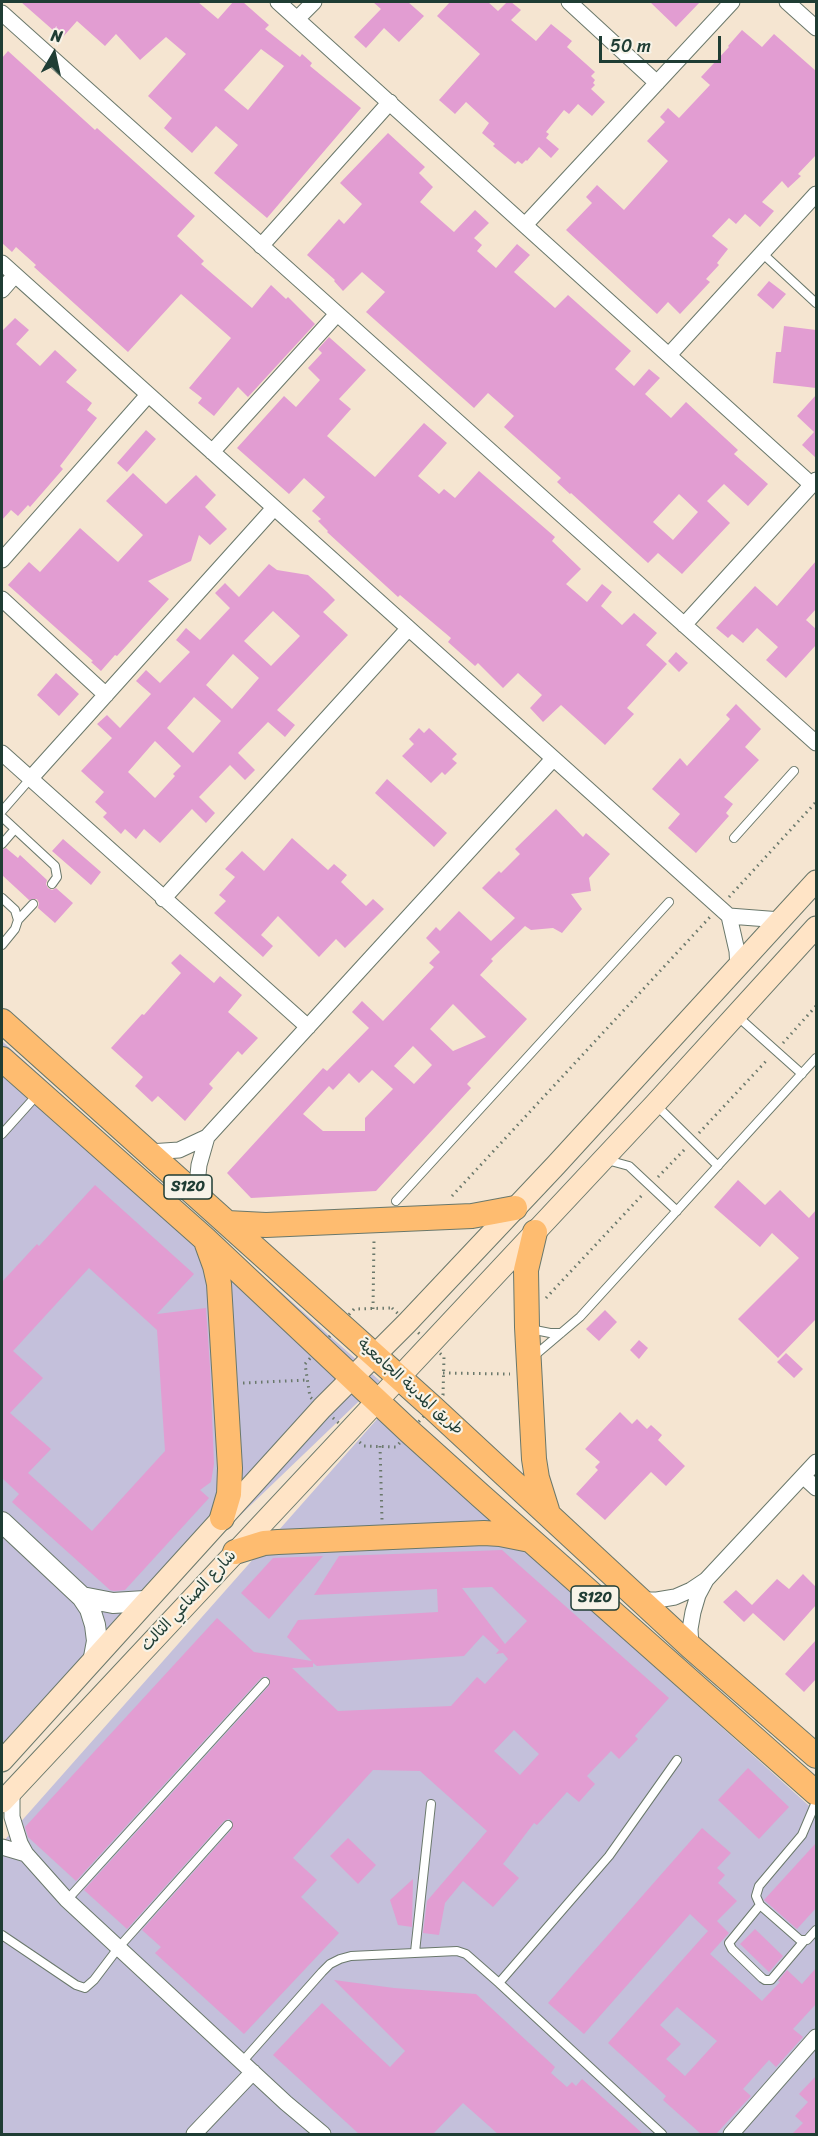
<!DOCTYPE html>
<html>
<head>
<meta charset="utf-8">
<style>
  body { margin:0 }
  #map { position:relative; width:818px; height:2136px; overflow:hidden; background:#f5e5d1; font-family:Sriracha,sans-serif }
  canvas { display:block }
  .frame { position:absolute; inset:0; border:3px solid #1f3d34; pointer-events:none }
  .north { position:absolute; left:24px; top:24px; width:60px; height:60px; -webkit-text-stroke:4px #f7f3e8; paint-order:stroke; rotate:9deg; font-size:16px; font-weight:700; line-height:24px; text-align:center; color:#1f3d34 }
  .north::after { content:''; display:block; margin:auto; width:21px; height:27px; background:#1f3d34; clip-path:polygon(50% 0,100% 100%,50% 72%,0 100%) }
  .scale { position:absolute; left:599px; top:36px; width:122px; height:27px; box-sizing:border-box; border:3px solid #1f3d34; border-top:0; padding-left:8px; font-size:18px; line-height:21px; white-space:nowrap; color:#1f3d34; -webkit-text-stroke:4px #f7f3e8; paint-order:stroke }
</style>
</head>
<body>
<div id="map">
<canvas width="818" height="2136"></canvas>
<div class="frame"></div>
<div class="north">N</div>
<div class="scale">50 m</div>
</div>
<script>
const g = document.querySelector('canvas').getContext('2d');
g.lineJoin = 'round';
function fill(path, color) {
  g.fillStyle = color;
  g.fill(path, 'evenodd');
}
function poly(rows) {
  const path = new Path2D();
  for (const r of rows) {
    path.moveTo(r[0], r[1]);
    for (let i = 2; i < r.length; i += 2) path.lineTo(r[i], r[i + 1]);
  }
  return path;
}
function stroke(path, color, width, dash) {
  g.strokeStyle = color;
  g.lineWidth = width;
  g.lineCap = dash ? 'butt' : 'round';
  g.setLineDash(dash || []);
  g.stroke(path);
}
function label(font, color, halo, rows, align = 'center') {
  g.font = font + ' Sriracha,"Playpen Sans Arabic",sans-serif';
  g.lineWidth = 4.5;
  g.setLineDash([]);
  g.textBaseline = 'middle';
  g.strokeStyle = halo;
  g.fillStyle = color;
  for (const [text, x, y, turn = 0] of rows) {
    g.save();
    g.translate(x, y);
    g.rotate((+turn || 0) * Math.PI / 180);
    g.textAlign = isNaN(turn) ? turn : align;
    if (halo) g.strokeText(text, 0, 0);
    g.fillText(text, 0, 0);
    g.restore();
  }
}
const industrial = poly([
  [2,1041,380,1381,2,1744],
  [378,1418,816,1812,816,2134,2,2134,2,1843]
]);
const building = poly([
  [21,2,198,2,218,19,233,2,243,2,269,25,265,29,300,57,302,54,312,63,310,66,361,108,267,218,214,173,238,145,216,126,192,153,164,128,172,118,148,96,186,54,166,37,140,60,116,34,105,46,77,21,62,38],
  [261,49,284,66,248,110,224,90],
  [373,2,408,2,424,16,399,42,384,28,366,48,354,37,381,9],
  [450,2,488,2,498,11,507,2,511,2,521,10,511,20,536,41,551,24,572,41,567,47,595,72,591,76,595,80,593,83,595,85,591,89,605,102,592,116,578,104,569,114,564,110,546,132,549,134,546,138,559,149,551,158,539,147,527,161,526,160,522,164,518,161,515,164,493,146,495,144,482,133,489,123,466,102,455,114,439,100,480,54,437,16],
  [650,2,700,2,676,27],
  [742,30,762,47,774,34,816,71,816,155,798,174,801,176,788,188,782,181,762,202,774,211,760,227,745,214,736,224,729,218,712,236,728,249,717,263,719,265,706,279,710,282,680,314,668,302,657,314,566,230,592,203,586,197,597,185,624,210,668,161,647,141,665,122,660,117,668,108,679,118,710,85,701,77,729,47,728,46],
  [8,51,95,130,97,128,195,216,177,236,204,261,201,264,252,308,271,285,286,299,288,297,315,324,248,397,238,387,214,416,198,403,202,398,189,388,231,338,181,294,128,352,34,267,36,265,16,247,12,252,2,243,2,58],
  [388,133,425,167,419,173,433,187,420,202,454,232,475,210,489,223,474,238,482,245,477,251,496,268,517,244,530,255,514,272,555,308,568,295,631,351,615,369,634,386,649,369,660,378,645,394,671,418,686,402,738,450,734,454,768,484,748,506,724,484,707,501,730,523,682,574,658,553,648,563,571,493,570,494,557,482,561,478,504,427,514,416,488,393,474,408,366,312,385,292,362,272,343,291,334,281,335,280,307,255,339,219,344,224,362,204,340,183],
  [679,494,698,512,673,540,653,522],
  [769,281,786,294,773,309,757,295],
  [15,318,29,330,16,344,40,366,55,350,77,370,66,382,92,403,87,410,97,418,60,466,63,469,30,507,28,505,18,516,11,510,2,520,2,331],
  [784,326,816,330,816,388,773,383,776,352,781,352],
  [329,337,366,370,339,399,351,409,327,436,375,477,424,423,447,443,418,476,439,494,444,489,455,498,479,471,555,537,552,541,581,569,566,584,587,602,602,584,612,592,601,606,622,625,634,613,657,633,646,645,667,664,627,708,634,714,605,745,561,705,543,722,530,708,542,695,518,673,503,688,478,663,475,666,448,642,451,638,400,595,398,597,327,532,328,531,318,521,321,519,312,511,325,497,304,478,289,494,237,448,284,396,296,407,320,380,308,368,322,353,318,349],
  [816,395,816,458,802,445,814,432,797,416],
  [146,430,156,439,127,472,117,463],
  [133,473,166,504,196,475,216,495,205,507,227,529,210,545,199,535,191,561,148,581,169,599,117,656,115,655,101,671,91,662,93,661,8,585,29,562,40,572,80,528,118,562,143,535,106,501],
  [816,561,816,609,806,620,816,629,816,645,786,678,766,660,778,647,757,628,743,643,732,634,728,638,716,628,755,586,777,606],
  [269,564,277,570,308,575,327,592,335,600,323,612,348,635,277,710,295,725,285,737,268,722,238,753,255,770,245,780,230,765,199,797,215,813,206,823,192,809,160,843,144,829,136,839,125,829,121,834,103,817,107,813,95,802,104,792,81,771,112,738,97,724,107,715,120,728,151,694,136,681,146,670,160,683,190,652,176,640,186,628,200,640,230,608,215,593,225,583,239,597],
  [273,611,300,636,271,666,244,641],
  [233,654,259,678,232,709,206,685],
  [194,697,221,721,193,753,167,728],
  [155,741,181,766,173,774,175,776,155,798,128,772],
  [676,652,688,663,679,672,668,661],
  [56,673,79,694,59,716,37,695],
  [736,704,761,729,745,747,759,760,724,797,733,804,726,813,729,816,696,853,668,828,680,814,652,789,680,758,687,766,730,719,726,715],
  [419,728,424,733,429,728,457,754,452,759,457,763,445,775,442,772,431,783,402,756,414,744,409,739],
  [387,779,447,833,434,847,375,793],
  [556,809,583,837,586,833,610,854,589,878,591,891,571,894,582,909,562,933,553,928,531,930,525,926,491,959,493,961,480,975,527,1019,467,1084,471,1088,376,1191,251,1198,227,1173,323,1068,327,1071,369,1028,352,1012,362,1001,383,1021,434,967,429,963,440,952,426,938,436,927,440,931,459,911,491,941,515,918,482,888,499,871,501,873,520,854,515,849],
  [453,1004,486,1037,453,1051,430,1029],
  [413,1046,432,1065,414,1084,394,1066],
  [372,1070,393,1089,365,1118,365,1131,323,1131,303,1114,329,1086,333,1090,349,1073,359,1083],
  [292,838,328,870,334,864,347,875,341,882,366,906,373,899,384,909,345,948,336,939,319,957,278,916,261,935,273,946,263,957,214,913,226,901,219,895,235,877,225,869,242,851,264,871],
  [63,839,101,872,91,885,52,851],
  [6,848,18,858,20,855,47,880,46,884,48,888,52,890,56,888,73,903,55,923,38,908,39,903,37,899,29,900,2,875,2,850],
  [180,954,214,983,220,976,242,995,228,1012,258,1038,242,1055,238,1051,209,1084,213,1088,185,1121,158,1096,152,1102,135,1086,143,1077,111,1048,142,1014,144,1015,181,973,171,963],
  [738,1180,765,1205,780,1190,809,1218,816,1210,816,1319,778,1358,738,1319,799,1258,772,1233,760,1247,714,1207],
  [95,1185,194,1274,157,1314,206,1308,210,1367,214,1464,211,1482,200,1490,209,1498,125,1590,114,1591,110,1590,12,1502,19,1494,2,1478,2,1282,37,1244,39,1246],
  [89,1268,157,1330,165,1451,92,1531,28,1473,51,1449,10,1413,43,1378,13,1351],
  [605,1310,617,1322,599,1341,586,1329],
  [639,1340,648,1348,639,1359,630,1350],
  [786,1353,803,1369,794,1378,777,1362],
  [620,1412,632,1424,637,1419,647,1429,651,1425,662,1435,658,1440,685,1466,666,1486,651,1472,605,1520,576,1494,598,1470,595,1467,600,1462,585,1449],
  [502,1550,669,1698,635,1736,638,1739,619,1759,611,1751,587,1776,595,1784,579,1802,567,1792,537,1825,534,1823,503,1864,519,1878,493,1907,463,1881,445,1903,439,1935,423,1933,427,1901,487,1831,420,1771,373,1770,293,1858,317,1880,301,1897,339,1933,244,2034,155,1953,161,1947,142,1930,232,1829,232,1821,229,1819,224,1821,127,1929,84,1890,269,1686,270,1680,266,1676,261,1678,76,1881,28,1837,25,1827,217,1618,254,1652,312,1661,287,1637,298,1620,438,1612,437,1589,314,1595,339,1556],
  [492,1587,527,1621,505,1644,462,1588],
  [483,1635,499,1650,496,1654,503,1653,508,1659,485,1684,477,1677,451,1706,338,1711,292,1668,313,1667,313,1663,317,1666,464,1656],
  [514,1730,539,1754,520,1775,494,1751],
  [323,1556,269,1619,241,1593,273,1558],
  [803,1574,816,1587,816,1605,784,1641,753,1613,744,1622,723,1602,736,1590,752,1605,777,1579,789,1589],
  [816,1640,816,1679,804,1692,785,1674],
  [748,1768,789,1807,759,1839,718,1800],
  [702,1828,731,1853,717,1868,725,1875,718,1883,737,1901,717,1921,729,1933,710,1954,762,2001,780,1982,778,1981,787,1970,802,1984,816,1968,816,2004,793,2029,803,2037,776,2067,769,2060,743,2089,751,2096,716,2134,701,2134,663,2100,666,2096,608,2043,708,1931,690,1914,584,2034,548,2003],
  [677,2007,717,2041,685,2076,666,2059,681,2044,660,2025],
  [348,1838,376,1865,358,1884,330,1856],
  [816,1843,816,1908,797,1929,764,1900],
  [413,1879,412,1927,398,1925,390,1900],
  [755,1929,783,1956,769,1972,740,1944],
  [334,1980,394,1988,476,1994,555,2067,551,2073,567,2087,572,2082,576,2086,582,2079,643,2134,498,2134,463,2103,433,2134,359,2134,273,2055,322,2003,390,2067,405,2051],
  [816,2076,816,2134,792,2134,803,2123,795,2116,808,2102,799,2094]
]);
const path = poly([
  [729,897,816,802],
  [783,1043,816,1006],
  [699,1133,768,1059],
  [658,1177,685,1149],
  [452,1196,710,917],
  [546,1298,644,1193],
  [392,1308,444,1357,443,1395,396,1447,364,1446,310,1397,305,1364,354,1309,392,1308],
  [373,1309,374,1240],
  [443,1373,510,1374],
  [243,1383,307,1380],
  [380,1446,382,1520]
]);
const service = poly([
  [762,253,816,303],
  [2,811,30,779],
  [2,817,55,866,57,877,52,884],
  [734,838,794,771],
  [2,844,15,829],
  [2,898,15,910,18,920,15,929,2,945],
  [18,920,33,904],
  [736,1015,802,1074],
  [657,1106,718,1166],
  [2,1134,37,1095],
  [607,1160,629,1166,677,1211],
  [396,1201,669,902],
  [530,1329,550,1333,561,1333],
  [534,1356,580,1317,816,1058],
  [816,1802,802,1835,759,1886,756,1896,760,1905,800,1940,807,1940,816,1930],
  [67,1900,265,1682],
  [760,1905,729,1943,732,1949,762,1978,765,1980,771,1980,804,1941],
  [2,1935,76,1985,85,1988,94,1980,119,1947,228,1825],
  [415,1952,431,1804],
  [499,1983,609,1856,677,1760],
  [242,2062,322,1972,330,1964,340,1959,351,1956,457,1951,466,1954,499,1983,662,2134]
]);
const minor = poly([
  [278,2,812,485],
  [569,2,657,83],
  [787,2,816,28],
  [2,13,816,743],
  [297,19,314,2],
  [525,225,732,2],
  [261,246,390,102],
  [2,263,729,916,737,951,738,968],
  [2,290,15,275],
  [669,355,816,194],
  [212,452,337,314],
  [2,560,148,395],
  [2,599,106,695],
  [684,625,816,480],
  [2,753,308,1027],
  [30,779,274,508],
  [163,899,408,629],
  [729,916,781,920],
  [149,1152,179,1150,207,1137,553,759],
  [196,1194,199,1165,207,1137],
  [803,1476,816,1488],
  [639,1600,657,1600,675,1597,691,1590,706,1580,816,1462],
  [691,1647,690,1629,693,1612,698,1595,706,1580],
  [12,1791,12,1817,20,1843,26,1854,67,1900,286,2103,323,2134],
  [2,1847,26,1854],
  [194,2134,253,2072],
  [731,2134,816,2037]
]);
const tertiary = poly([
  [2,1522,82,1597,90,1609,95,1625,97,1641,94,1657],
  [82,1597,113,1603,145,1601]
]);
const secondary = poly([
  [2,1761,322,1408,407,1323,556,1165,816,881],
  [2,1802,655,1104,816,927]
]);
const primary = poly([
  [2,1021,432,1407,691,1647,816,1756],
  [2,1059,205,1239,410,1432,481,1496,816,1793],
  [227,1223,266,1225,472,1216,515,1208],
  [535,1232,526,1270,527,1327,534,1459,537,1478,547,1510],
  [207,1244,215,1266,219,1284,230,1468,229,1494,222,1518],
  [235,1552,264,1543,278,1542,484,1533,500,1534,530,1540]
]);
const shields = [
  [188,1187,48],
  [595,1598,48]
];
const shieldNames = [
  ["S120",188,1187],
  ["S120",595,1598]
];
const streetNames = [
  ["طريق المدينة الجامعية",410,1387,42],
  ["شارع الصناعي الثالث",189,1601,-47]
];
fill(industrial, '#c4c0db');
fill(building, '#e29dd2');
stroke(service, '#6a786b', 10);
stroke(minor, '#6a786b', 17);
stroke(tertiary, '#6a786b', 22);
stroke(secondary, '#6a786b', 23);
stroke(primary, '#6a786b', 26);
stroke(path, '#6a786b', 3, [1.5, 4.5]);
stroke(service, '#fff', 8);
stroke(minor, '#fff', 15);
stroke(tertiary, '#fff', 20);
stroke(secondary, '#ffe4c6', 21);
stroke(primary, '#febc70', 24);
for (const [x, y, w] of shields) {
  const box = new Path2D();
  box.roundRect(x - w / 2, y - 12, w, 24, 4.5);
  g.fillStyle = '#f7f3e8';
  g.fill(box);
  stroke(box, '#1f3d34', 1.5);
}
label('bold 15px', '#1f3d34', null, shieldNames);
label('16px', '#1f3d34', '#f7f3e8', streetNames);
</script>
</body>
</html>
